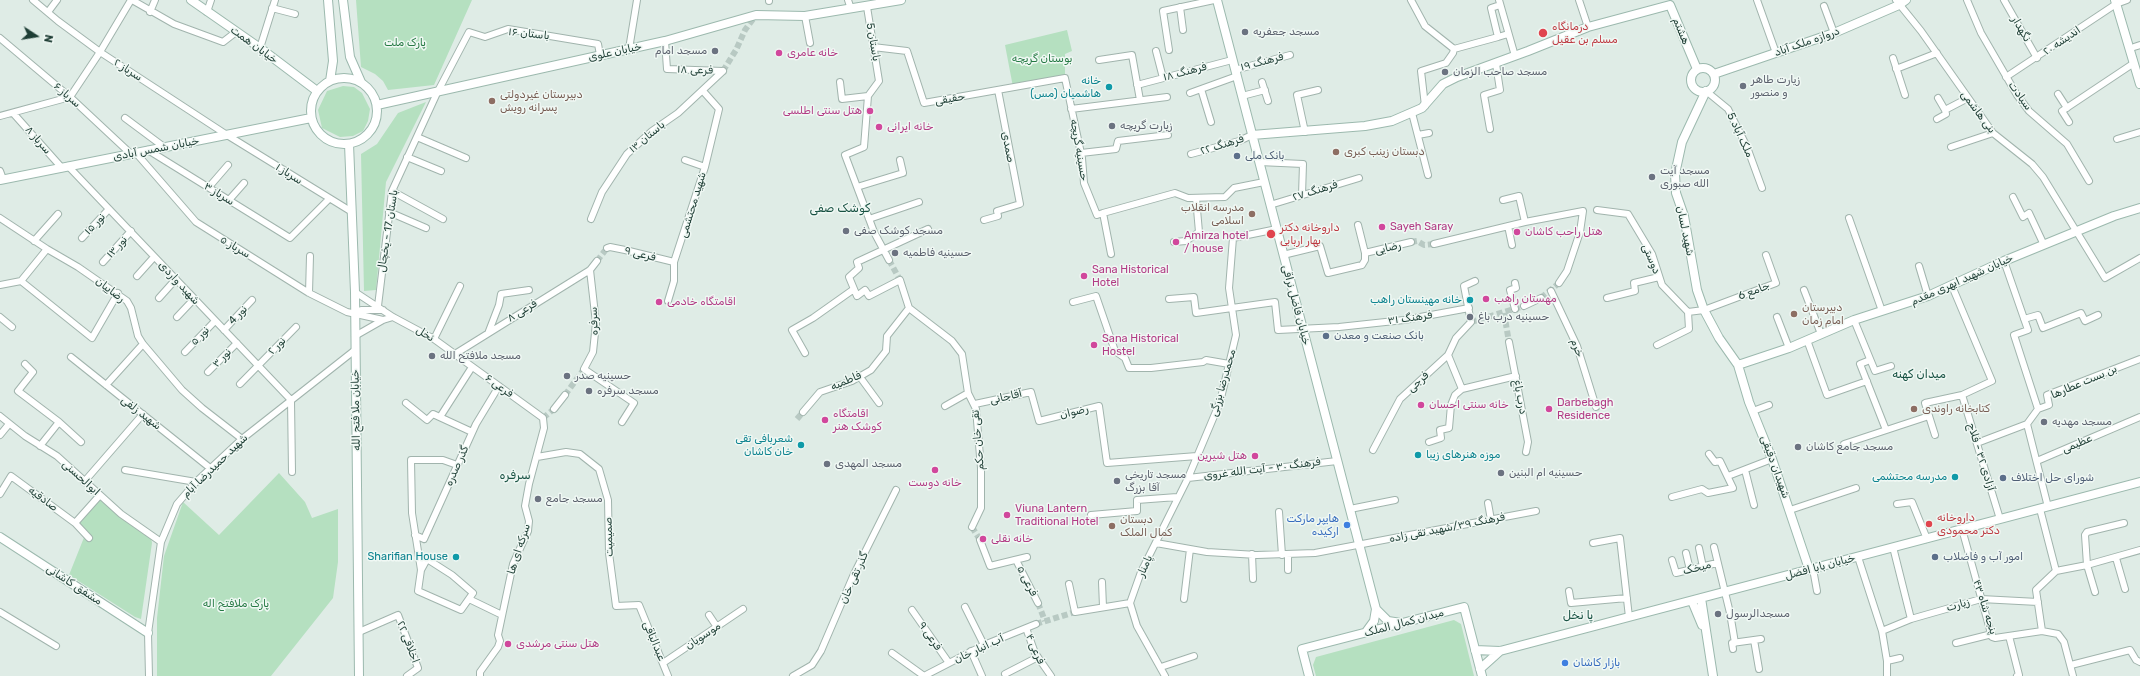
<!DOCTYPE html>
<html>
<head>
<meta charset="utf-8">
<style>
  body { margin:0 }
  #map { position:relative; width:2140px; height:676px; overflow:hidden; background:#dfece6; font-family:Rubik,sans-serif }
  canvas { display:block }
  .north { position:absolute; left:16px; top:16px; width:40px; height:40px; -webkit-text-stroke:3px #f0f8f4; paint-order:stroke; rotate:102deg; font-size:11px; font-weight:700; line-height:16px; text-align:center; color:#1e3e35 }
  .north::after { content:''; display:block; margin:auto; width:14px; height:18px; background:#1e3e35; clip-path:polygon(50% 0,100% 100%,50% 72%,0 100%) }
</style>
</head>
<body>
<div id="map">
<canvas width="2140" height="676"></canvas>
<div class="north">N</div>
</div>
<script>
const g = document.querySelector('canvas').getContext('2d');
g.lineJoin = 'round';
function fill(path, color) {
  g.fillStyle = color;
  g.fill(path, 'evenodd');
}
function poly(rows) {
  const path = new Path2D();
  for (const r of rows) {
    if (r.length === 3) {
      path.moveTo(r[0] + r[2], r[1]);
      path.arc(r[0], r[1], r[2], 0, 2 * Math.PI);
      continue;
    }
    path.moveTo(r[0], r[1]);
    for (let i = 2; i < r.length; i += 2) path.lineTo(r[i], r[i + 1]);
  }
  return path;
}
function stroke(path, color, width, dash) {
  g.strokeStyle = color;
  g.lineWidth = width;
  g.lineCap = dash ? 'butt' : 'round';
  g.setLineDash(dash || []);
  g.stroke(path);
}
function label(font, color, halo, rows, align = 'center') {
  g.font = font + ' Rubik,Vazirmatn,sans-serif';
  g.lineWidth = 3;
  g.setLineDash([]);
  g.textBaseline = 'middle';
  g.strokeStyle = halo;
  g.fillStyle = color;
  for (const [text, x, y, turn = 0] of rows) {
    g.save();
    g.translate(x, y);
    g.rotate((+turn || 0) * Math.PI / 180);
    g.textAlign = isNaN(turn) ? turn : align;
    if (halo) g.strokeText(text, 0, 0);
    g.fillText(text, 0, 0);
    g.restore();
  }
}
const green = poly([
  [356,0,472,0,434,85,388,90,383,81,375,74,361,67],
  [1067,30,1072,51,1065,54,1065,78,1013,87,1005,45],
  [343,86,354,87,362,93,370,109,368,121,363,131,353,136,340,137,322,128,318,110,327,91],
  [426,102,386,182,376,290,364,291,361,154,377,144,398,113],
  [279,473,305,502,312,518,338,509,338,562,333,598,271,676,157,676,157,618,164,556,183,502,219,535],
  [100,497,151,537,152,543,141,619,135,617,69,575,85,535,77,523],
  [1454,620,1461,624,1474,676,1316,676,1313,665,1316,657]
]);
const streetTunnel = poly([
  [723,71,736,50,745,30,756,15],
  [1411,242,1417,241,1424,245,1434,244],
  [889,260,900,280],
  [597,261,607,248],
  [1541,298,1559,283],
  [1504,313,1509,342],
  [1471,322,1524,306],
  [565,395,584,369],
  [543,418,554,409],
  [797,419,803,412],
  [972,527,980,540],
  [1038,603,1045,621],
  [1036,624,1075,612]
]);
const street = poly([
  [33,0,58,21,100,52,227,135,352,212],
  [132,0,174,24,223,42,236,32],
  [848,0,851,9],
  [1411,0,1425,26,1454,49],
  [1499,0,1515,56],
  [1579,0,1588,27],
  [1757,0,1776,53],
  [1896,0,1921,31,1993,133,2032,164,2043,177,2105,278,2140,258],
  [1967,0,1981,33,2017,95,2029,111,2067,144,2089,181],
  [2004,0,2037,58],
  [769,1,769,0],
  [1500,5,1491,8,1498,37,1508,34],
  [1824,6,1834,33],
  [867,7,879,81,868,96,864,147,845,155,874,232,889,260],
  [1180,7,1183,30],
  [272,8,295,14],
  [48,12,57,0],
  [150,12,155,0],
  [207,12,211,0],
  [805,16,810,43],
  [0,38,70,97,131,154],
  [665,41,667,69,723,71],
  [873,47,907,51,924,103,1065,78,1082,158,1084,183,1097,215,1103,213,1111,254],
  [2134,47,2140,45],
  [260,48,275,0],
  [629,49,637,0],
  [1454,49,1498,37],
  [1169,50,1163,11,1214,0],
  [1156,51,1163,78],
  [1893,58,1905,95],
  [1099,60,1132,55,1140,100],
  [1896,69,1937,53],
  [1235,70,1290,55],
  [2006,77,2116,4,2127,0],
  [840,82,842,99,868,96],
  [1262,82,1268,101],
  [1137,85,1232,60],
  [1201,89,1211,122],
  [1706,91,1728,109,1747,147,1762,188],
  [1190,93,1237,76],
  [2058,94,2067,108],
  [1242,96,1265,90],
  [1938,98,1945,110],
  [1425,106,1421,71,1446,63,1453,53,1454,49],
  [1071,109,1167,97],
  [13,113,62,168],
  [1412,113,1428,175],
  [0,116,70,97,100,52,131,0],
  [125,118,164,147],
  [1937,119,1946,114,1945,110,1968,98],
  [2069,122,2062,111,2134,63],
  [1490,129,1484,95,1500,90,1496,64],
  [1305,132,1297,95,1318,90],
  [1418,135,1429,133],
  [417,137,466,158],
  [2117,139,2140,132],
  [1951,147,1993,133],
  [148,150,290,238,329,199],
  [136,153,196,222,309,293,347,312,383,320],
  [1081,153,1116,149,1118,141,1168,135],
  [1191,154,1239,141,1252,135],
  [407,157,441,171],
  [685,160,705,167],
  [1259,162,1303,164,1302,195],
  [68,166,291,400,292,472],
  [0,171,3,179],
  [209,187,228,165],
  [857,187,903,173,900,160],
  [392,191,443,219],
  [2013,197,2023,217,2029,213,2044,245],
  [229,200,244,183],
  [1503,200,1519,196,1525,222],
  [1270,205,1359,178],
  [1597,210,1628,214,1652,254,1662,285,1688,312,1704,310,1776,283,1766,255],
  [389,212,426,228],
  [1103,213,1175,193,1188,198,1225,197,1234,188,1264,182],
  [0,218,47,249,78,267,127,301,131,308,138,336,143,344,182,390,202,408,242,439],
  [1849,218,1882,311],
  [591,219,602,192,627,154,652,131,678,113,723,71],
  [869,219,919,202],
  [984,220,998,216,997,211,1020,204,998,90],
  [1358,225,1365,253],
  [1508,226,1512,245],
  [82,238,109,209],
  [34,241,58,214],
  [1174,242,1186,241,1199,232,1196,198],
  [1434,244,1525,222,1583,211,1580,232,1567,271,1559,283],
  [607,248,610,247,625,250,674,262],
  [1283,255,1320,246,1328,273,1362,265,1365,260,1365,253,1411,242],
  [103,262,131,231],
  [1919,266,1928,296],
  [590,270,596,323,593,352,584,369,634,403,622,422],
  [137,276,154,257],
  [21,281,92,338,118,293],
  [1515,283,1516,288,1510,290,1515,309],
  [0,285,21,281,47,249],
  [854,289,857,296,865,290,869,296,900,280,909,308],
  [1804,290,1821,334],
  [1551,291,1577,346,1596,407],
  [355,292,393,317,434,339,543,418,544,428,529,484,525,506,529,521,528,531,513,564,498,635,500,641,498,647,480,672,480,676],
  [309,293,310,256],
  [159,298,176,279],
  [1607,298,1635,291,1634,283,1659,277],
  [1169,299,1194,297,1196,313,1275,302,1278,330,1339,327,1404,320,1469,308],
  [668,301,674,281,674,262,705,167,719,109,703,91],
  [1073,302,1096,296,1115,351,1125,358,1129,368,1151,368,1203,362,1206,360,1229,364],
  [378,306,392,191,437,93,469,32,485,37,508,29,598,44,600,55],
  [1524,306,1541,298],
  [909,308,952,341,962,354,968,393,976,409,981,468,981,508,972,527],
  [355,314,361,310,383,310],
  [0,317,12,327],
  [177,317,194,299],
  [1777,317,1789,348],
  [2024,319,2038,315,2043,328,2081,313,2085,321,2098,315],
  [1854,320,1875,371,1891,366],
  [224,330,252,300],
  [489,331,499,305,501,294,529,290],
  [355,336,383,320,393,317],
  [434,339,460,286],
  [1807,340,1827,395,1867,381],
  [1509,342,1528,442,1526,452],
  [1657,345,1689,329,1688,312],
  [185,352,215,321],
  [805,353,792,330,813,318,854,289,849,277,859,268,857,262,928,229],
  [455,354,590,270,597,261],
  [1448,355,1462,389],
  [71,357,210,468],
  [1870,360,1860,364,1886,430],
  [25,364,33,372,18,391,59,422],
  [208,372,237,343],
  [860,377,879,403],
  [240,384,296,327],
  [106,385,143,344],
  [1962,395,2000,519],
  [406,403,427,420,433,414,472,432],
  [975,404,1031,392,1039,421,1099,406,1107,463,1197,456],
  [945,406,968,393],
  [554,409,565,395],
  [2038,409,2049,405,2047,395,2140,359],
  [1753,411,1769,405],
  [803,412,820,392,852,381,871,370,886,351,887,336,909,308],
  [0,416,25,436,57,456,121,514,161,542],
  [1929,416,1935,435],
  [440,417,472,367],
  [2027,424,2048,507],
  [0,435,9,424],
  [1429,442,1441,438,1440,430,1449,428,1451,405,1455,395,1462,389,1516,376],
  [1977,443,2027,424,2038,409,2014,335,2028,330,2004,261],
  [1844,444,1929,416,1925,403,1962,395,1992,381,1952,286],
  [40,446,59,422,81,442],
  [1373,450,1400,399,1448,355,1456,338,1471,322,1464,286,1475,281],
  [537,457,566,452,580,454,599,469,608,500,609,553,616,606,639,605,668,676],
  [2037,461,2140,417],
  [125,470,196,482],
  [1745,470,1754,505],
  [1728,476,1772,459],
  [1188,478,1337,461],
  [84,482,143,414],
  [0,494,11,476,75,523,89,538],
  [1672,497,1702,489,1708,493,1733,488,1720,461,1715,462,1709,454],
  [1488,503,1491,520],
  [1897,504,1912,502,1927,539],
  [1350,509,1395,500],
  [2040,509,2056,571],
  [1790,510,1856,488],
  [1279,512,1282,555],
  [1091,515,1137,511,1137,500,1177,497],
  [75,523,100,495],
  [1962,529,1992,637,1995,638,2042,631,2058,634,2064,642,2073,676],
  [415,535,424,539,476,424,499,386],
  [980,540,990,566,1027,557],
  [1156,543,1207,552,1257,555,1315,553,1536,511],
  [1593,543,1620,538,1629,617],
  [1714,547,1730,613,1735,643],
  [1893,547,1911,619],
  [1699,548,1703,567],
  [1686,553,1690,570],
  [1252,554,1253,579],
  [1858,557,1882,631,1887,661,1887,676],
  [2116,558,2125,589],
  [1016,560,1038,603],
  [1672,560,1676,573,1717,563],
  [1813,569,1817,591],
  [421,570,427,559,452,575,473,593,461,610,418,591,421,570,412,513,411,460,443,460,457,465],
  [1288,570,1288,554],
  [2056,571,2087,565,2140,550],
  [1102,582,1103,607],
  [1069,584,1075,612,1130,603],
  [1569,591,1571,603,1627,598],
  [2095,592,2087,565,2085,535,2087,532,2124,523],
  [469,599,502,615],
  [1184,599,1190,549],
  [965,607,984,645],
  [912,610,949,663],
  [0,612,56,646],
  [709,615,717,627],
  [1026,628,1035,653,1051,676],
  [1882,631,1911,619,1981,599,2038,602],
  [2042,631,2036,590,2056,571],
  [359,632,398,615,418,668,407,676],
  [2009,636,2019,675,2017,676],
  [1754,640,1759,669],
  [1956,643,1992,634],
  [1733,649,1732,643,1761,639],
  [971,651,982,676],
  [892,653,924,676,984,645,1036,624],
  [1887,661,1900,658],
  [663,663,743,609],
  [2071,665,2130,650,2136,660,2140,662],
  [1161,667,1194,656],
  [1005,674,1038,657],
  [149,676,148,633,161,542,177,504,196,482,242,439,355,350],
  [793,676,812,665,821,651,854,574,896,490],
  [1165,676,1137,626,1130,603,1141,572,1188,478,1220,402,1236,335,1229,288,1233,238,1277,229]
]);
const secondary = poly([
  [191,0,260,48,317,91],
  [328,0,333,61,330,81],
  [343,0,350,57,361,82],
  [1217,0,1376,609,1388,621,1401,623],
  [2115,0,2140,84],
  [1703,80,12],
  [1714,74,1834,33,1899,5,1906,0],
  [344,111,33],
  [1706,91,1682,142,1675,174,1676,193,1684,216,1697,290,1704,310,1719,338,1738,365,1749,402,1772,459,1809,569],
  [377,105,665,41,756,15,805,16,901,0],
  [1252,135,1365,126,1392,121,1422,108,1443,84,1457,77,1528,51,1588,27,1670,5,1697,69],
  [349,144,355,292,359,676],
  [0,180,311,118],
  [1738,365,1789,348,1854,320,1928,296,2004,261,2114,216,2140,208],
  [0,537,148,633],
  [1701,598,1713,676],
  [1692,601,1702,625],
  [1366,632,1374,621,1376,609],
  [1475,650,1500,651,2140,482],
  [1480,669,1500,651],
  [1309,676,1302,649,1464,607,1482,676]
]);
const markers = [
  [1245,32,4,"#6b7280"],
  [1543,33,5,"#e0444e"],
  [715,51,4,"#6b7280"],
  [779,53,4,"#d1479c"],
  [1445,72,4,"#6b7280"],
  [1743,86,4,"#6b7280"],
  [1109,87,4,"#0f9aa8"],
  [492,101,4,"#8d6e63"],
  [870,111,4,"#d1479c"],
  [1112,126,4,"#6b7280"],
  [879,127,4,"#d1479c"],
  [1336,152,4,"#8d6e63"],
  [1237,156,4,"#5c6f8a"],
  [1652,177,4,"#6b7280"],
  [1252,214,4,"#8d6e63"],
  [1382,227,4,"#d1479c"],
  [846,231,4,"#6b7280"],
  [1517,232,4,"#d1479c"],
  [1271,234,5,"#e0444e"],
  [1176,242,4,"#d1479c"],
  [895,253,4,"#6b7280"],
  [1084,276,4,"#d1479c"],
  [1486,299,4,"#d1479c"],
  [1470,300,4,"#0f9aa8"],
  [659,302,4,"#d1479c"],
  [1794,314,4,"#8d6e63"],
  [1470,317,4,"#6b7280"],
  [1326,336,4,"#5c6f8a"],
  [1094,345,4,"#d1479c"],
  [432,356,4,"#6b7280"],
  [567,376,4,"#6b7280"],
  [589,391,4,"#6b7280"],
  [1421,405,4,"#d1479c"],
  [1549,409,4,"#d1479c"],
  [1914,409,4,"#8d6e63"],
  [825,420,4,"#d1479c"],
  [2044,422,4,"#6b7280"],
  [801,445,4,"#0f9aa8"],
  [1798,447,4,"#6b7280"],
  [1418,455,4,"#0f9aa8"],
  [1255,456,4,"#d1479c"],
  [827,464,4,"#6b7280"],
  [935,470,4,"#d1479c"],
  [1501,473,4,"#6b7280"],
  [1955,477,4,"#0f9aa8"],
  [2003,478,4,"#5c6f8a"],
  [1117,481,4,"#6b7280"],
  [538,499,4,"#6b7280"],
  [1007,515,4,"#d1479c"],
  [1929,524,4,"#e0444e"],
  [1347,525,4,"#3f7fe0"],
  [1112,526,4,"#8d6e63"],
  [983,539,4,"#d1479c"],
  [456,557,4,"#0f9aa8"],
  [1935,557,4,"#5c6f8a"],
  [1718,614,4,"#6b7280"],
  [508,644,4,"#d1479c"],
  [1565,663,4,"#3f7fe0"]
];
const healthNames = [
  ["درمانگاه",1552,27],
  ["مسلم بن عقیل",1552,40],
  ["داروخانه دکتر",1280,228],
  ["بهار اربابی",1280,241],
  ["داروخانه",1937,518],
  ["دکتر محمودی",1937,531]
];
const streetNames = [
  ["نگهدار",2021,29,60],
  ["هشتم",1681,31,67],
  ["باستان ۱۶",529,34,6],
  ["اندیشه ۲۰",2062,41,-34],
  ["باستان 5",873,42,80],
  ["دروازه ملک آباد",1807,42,-19],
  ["خیابان همت",254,45,36],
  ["خیابان علوی",615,52,-12],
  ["فرهنگ ۱۹",1262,62,-15],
  ["سرباز ۲",128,70,33],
  ["فرعی ۱۸",695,70,2],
  ["فرهنگ ۱۸",1185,72,-15],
  ["سرباز ۶",67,95,41],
  ["سیادت",2020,96,54],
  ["حقیقی",950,99,-10],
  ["بنی هاشمی",1978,112,53],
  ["ملک آباد 5",1740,135,65],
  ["باستان ۱۳",647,137,-40],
  ["سرباز ۸",38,140,49],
  ["فرهنگ ۲۲",1222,145,-17],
  ["صمدی",1008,147,79],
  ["خیابان شمس آبادی",156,149,-11],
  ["حسینیه گریچه",1079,150,80],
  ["سرباز ۱",289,174,32],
  ["فرهنگ ۲۷",1315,191,-17],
  ["سرباز ۳",219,194,32],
  ["شهید محتشمی",693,205,-73],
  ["نور ۱۵",95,224,-47],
  ["باستان 17 - یخچال",388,231,-81],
  ["شهید لسان",1685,231,78],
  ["نور ۱۳",117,247,-48],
  ["سرباز ۵",235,247,31],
  ["رضایی",1388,248,-13],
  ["فرعی ۹",640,254,14],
  ["دوستی",1651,259,67],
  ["خیابان شهید ابهری مقدم",1962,280,-24],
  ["شهید واردی",179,283,47],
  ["رضاییان",110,290,37],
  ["جامع 6",1754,291,-21],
  ["خیابان فاضل نراقی",1296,305,75],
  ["فرعی ۸",522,311,-31],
  ["نور 4",238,315,-46],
  ["فرهنگ ۳۱",1410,318,-8],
  ["سرفره",594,321,-92],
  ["نخل",425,334,31],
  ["نور ۵",200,336,-46],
  ["نور ۲",277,346,-45],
  ["خرم",1577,348,69],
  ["نور ۳",222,358,-46],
  ["فاطمیه",846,381,-23],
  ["فرجی",1418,382,-43],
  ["بن بست عطارها",2084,382,-23],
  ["محمدرضا بزرگی",1223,383,-74],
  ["فرعی ۶",499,386,36],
  ["آقاجانی",1006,397,-13],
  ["درب باغ",1520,397,79],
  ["خیابان ملا فتح الله",356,410,-91],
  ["رضوان",1074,412,-14],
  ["شهید زلفی",141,413,38],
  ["تقی خان حکم",978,440,-95],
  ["عظیمی",2077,444,-23],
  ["آزادی ۳۲ - فلاح",1981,457,73],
  ["شهید حمیدرضا آبام",215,466,-44],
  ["گذر صدره",457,466,-66],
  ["شهیدان دقیقی",1775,467,70],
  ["فرهنگ ۳۰ - آیت الله غروی",1262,469,-7],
  ["ابوالحسنی",81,478,42],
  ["صادقیه",43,499,37],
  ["فرهنگ ۳۹/شهید تقی زاده",1447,528,-11],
  ["صمیمیت",609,537,-92],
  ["سرکه ای ها",519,549,-72],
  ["پامنار",1145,566,-66],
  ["خیابان بابا افضل",1820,567,-15],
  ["میخک",1697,568,-14],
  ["گذر تقی خان",854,578,-66],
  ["فرعی ۵",1027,581,63],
  ["مشفق کاشانی",74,585,33],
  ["زیارت",1958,605,-16],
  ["پنجه شاه ۴۳",1985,607,72],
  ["میدان کمال الملک",1404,623,-15],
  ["موسویان",703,636,-34],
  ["فرعی ۹",930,636,55],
  ["عبدالباقی",654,641,67],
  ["اخلاقی ۲۲",408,642,69],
  ["آب انبار خان",979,649,-25],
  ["فرعی ۴",1035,649,66]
];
const worshipNames = [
  ["مسجد جعفریه",1253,32],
  ["مسجد امام",707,51,"right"],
  ["مسجد صاحب الزمان",1453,72],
  ["زیارت طاهر",1751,80],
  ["و منصور",1751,93],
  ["زیارت گریچه",1120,126],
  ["مسجد آیت",1660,171],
  ["الله صبوری",1660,184],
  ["مسجد کوشک صفی",854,231],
  ["حسینیه فاطمیه",903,253],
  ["حسینیه درب باغ",1478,317],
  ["مسجد ملافتح الله",440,356],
  ["حسینیه صدر",575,376],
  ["مسجد سرفره",597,391],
  ["مسجد مهدیه",2052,422],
  ["مسجد جامع کاشان",1806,447],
  ["مسجد المهدی",835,464],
  ["حسینیه ام البنین",1509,473],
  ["مسجد تاریخی",1125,475],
  ["آقا بزرگ",1125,488],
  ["مسجد جامع",546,499],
  ["مسجدالرسول",1726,614]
];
const parkNames = [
  ["پارک ملت",405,43],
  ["بوستان گریچه",1042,59],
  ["پارک ملافتح اله",236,604]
];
const hotelNames = [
  ["خانه عامری",787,53],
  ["هتل سنتی اطلسی",862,111,"right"],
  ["خانه ایرانی",887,127],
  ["Sayeh Saray",1390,227],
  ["هتل راحب کاشان",1525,232],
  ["Amirza hotel",1184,236],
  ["/ house",1184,249],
  ["Sana Historical",1092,270],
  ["Hotel",1092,283],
  ["مهستان راهب",1494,299],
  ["اقامتگاه خادمی",667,302],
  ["Sana Historical",1102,339],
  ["Hostel",1102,352],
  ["Darbebagh",1557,403],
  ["Residence",1557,416],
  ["خانه سنتی احسان",1429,405],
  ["اقامتگاه",833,414],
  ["کوشک هنر",833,427],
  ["هتل شیرین",1247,456,"right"],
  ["خانه دوست",935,483,"center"],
  ["Viuna Lantern",1015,509],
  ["Traditional Hotel",1015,522],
  ["خانه نقلی",991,539],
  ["هتل سنتی مرشدی",516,644]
];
const cultureNames = [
  ["خانه",1101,81],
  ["هاشمیان (مس)",1101,94],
  ["خانه مهینستان راهب",1462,300],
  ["شعربافی تقی",793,439],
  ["خان کاشان",793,452],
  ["موزه هنرهای زیبا",1426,455,"left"],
  ["مدرسه محتشمی",1947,477],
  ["Sharifian House",448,557]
];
const educationNames = [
  ["دبیرستان غیردولتی",500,95],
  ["پسرانه رویش",500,108],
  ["دبستان زینب کبری",1344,152],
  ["مدرسه انقلاب",1244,208,"right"],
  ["اسلامی",1244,221,"right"],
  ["دبیرستان",1802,308],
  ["امام زمان",1802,321],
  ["کتابخانه راوندی",1922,409],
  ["دبستان",1120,520],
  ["کمال الملک",1120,533]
];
const serviceNames = [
  ["بانک ملی",1245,156],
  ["بانک صنعت و معدن",1334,336],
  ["شورای حل اختلاف",2011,478],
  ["امور آب و فاضلاب",1943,557]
];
const shopNames = [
  ["هایپر مارکت",1339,519],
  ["ارکیده",1339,532],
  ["بازار کاشان",1573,663,"left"]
];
const neighbourhoodNames = [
  ["کوشک صفی",840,209],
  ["میدان کهنه",1919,375],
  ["سرفره",515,476],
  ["پا نخل",1578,616]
];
fill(green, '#b5e0c0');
stroke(streetTunnel, '#b8c9c3', 6, [6, 3]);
stroke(street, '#a1b4ad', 8);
stroke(secondary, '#9cb9ae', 10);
stroke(street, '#fff', 6);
stroke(secondary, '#fff', 8);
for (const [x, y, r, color] of markers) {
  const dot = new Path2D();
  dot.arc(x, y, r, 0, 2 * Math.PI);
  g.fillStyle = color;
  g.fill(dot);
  stroke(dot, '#f0f8f4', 1.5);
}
label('11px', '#be3a42', '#f0f8f4', healthNames, 'left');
label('11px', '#1e3e35', '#f0f8f4', streetNames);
label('11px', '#5b616d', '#f0f8f4', worshipNames, 'left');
label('11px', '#247943', '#f0f8f4', parkNames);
label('11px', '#b23c85', '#f0f8f4', hotelNames, 'left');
label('11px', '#0d838f', '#f0f8f4', cultureNames, 'right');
label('11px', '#785e54', '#f0f8f4', educationNames, 'left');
label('11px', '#4e5e75', '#f0f8f4', serviceNames, 'left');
label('11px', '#366cbe', '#f0f8f4', shopNames, 'right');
label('12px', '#185243', '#f0f8f4', neighbourhoodNames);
</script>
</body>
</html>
